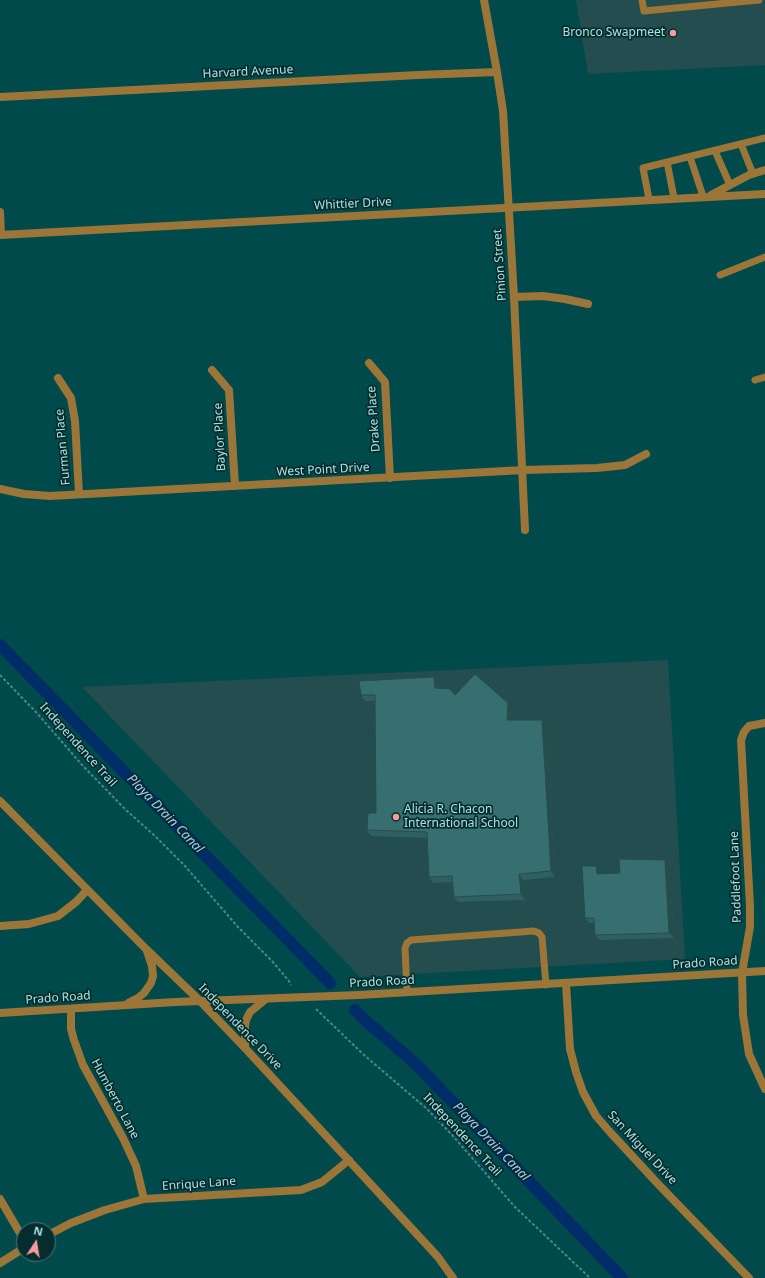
<!DOCTYPE html>
<html>
<head>
<meta charset="utf-8">
<style>
  body { margin:0 }
  #map { position:relative; width:765px; height:1278px; overflow:hidden; background:#004a4c; font-family:"Noto Sans",sans-serif }
  canvas { display:block }
  .north { position:absolute; left:16px; top:1222px; width:40px; height:40px; box-sizing:border-box; background:#052d2e; border:1px solid #487576; border-radius:50%; rotate:12deg; font-size:11px; font-weight:700; line-height:16px; text-align:center; color:#ade0e1 }
  .north::after { content:''; display:block; margin:auto; width:14px; height:18px; background:#f59b9d; clip-path:polygon(50% 0,100% 100%,50% 72%,0 100%) }
</style>
</head>
<body>
<div id="map">
<canvas width="765" height="1278"></canvas>
<div class="north">N</div>
</div>
<script>
const g = document.querySelector('canvas').getContext('2d');
g.lineJoin = 'round';
function fill(path, color) {
  g.fillStyle = color;
  g.fill(path, 'evenodd');
}
function poly(rows) {
  const path = new Path2D();
  for (const r of rows) {
    path.moveTo(r[0], r[1]);
    for (let i = 2; i < r.length; i += 2) path.lineTo(r[i], r[i + 1]);
  }
  return path;
}
function stroke(path, color, width, dash) {
  g.strokeStyle = color;
  g.lineWidth = width;
  g.lineCap = dash ? 'butt' : 'round';
  g.setLineDash(dash || []);
  g.stroke(path);
}
function label(font, color, halo, rows, align = 'center') {
  g.font = font + ' "Noto Sans",sans-serif';
  g.lineWidth = 3.5;
  g.setLineDash([]);
  g.textBaseline = 'middle';
  g.strokeStyle = halo;
  g.fillStyle = color;
  for (const [text, x, y, turn = 0] of rows) {
    g.save();
    g.translate(x, y);
    g.rotate((+turn || 0) * Math.PI / 180);
    g.textAlign = isNaN(turn) ? turn : align;
    if (halo) g.strokeText(text, 0, 0);
    g.fillText(text, 0, 0);
    g.restore();
  }
}
const built = poly([
  [576,0,765,0,765,65,588,74],
  [668,660,685,959,360,977,82,687]
]);
const canal = poly([
  [0,645,330,983],
  [355,1010,367,1022,416,1064,622,1278]
]);
const path = poly([
  [0,675,35,711,83,766,126,810,155,836,185,866,238,927,272,961,289,981,291,985],
  [316,1009,364,1055,427,1109,453,1136,515,1207,590,1278]
]);
const service = poly([
  [642,0,644,11,759,0],
  [741,144,753,174],
  [715,151,730,185],
  [690,157,703,196],
  [667,162,674,198],
  [649,199,643,168,765,138],
  [720,275,765,257],
  [755,380,765,377],
  [407,992,405,948,407,943,411,940,534,931,539,933,542,937,546,985]
]);
const minor = poly([
  [484,0,497,72,503,111,514,297,525,530],
  [0,97,418,75,497,72],
  [514,297,543,296,565,299,588,304],
  [369,363,385,382,390,478],
  [212,370,229,390,235,486],
  [58,378,71,398,75,421,79,494],
  [0,489,24,494,50,496,523,470,597,468,625,465,646,454],
  [765,723,749,726,744,732,741,740,750,906,750,927,742,973,743,1015,749,1054,765,1089],
  [0,926,29,924,58,916,76,902,87,890],
  [566,984,570,1049,576,1072,583,1092,596,1116,609,1131,659,1185,749,1278],
  [71,1009,71,1029,74,1040,83,1065,123,1138,136,1166,144,1199],
  [0,1199,24,1240],
  [48,1235,71,1223,105,1210,144,1199,301,1190,322,1182,349,1160],
  [0,1263,24,1248]
]);
const tertiary = poly([
  [711,195,749,175,765,170],
  [0,212,1,235],
  [0,235,765,194],
  [0,801,146,949,200,1001,245,1048,438,1257,453,1278],
  [128,1003,138,998,144,993,151,983,153,976,152,966,147,951],
  [0,1013,175,1002,359,995,765,971],
  [245,1048,245,1026,246,1020,250,1012,266,999]
]);
const wall = poly([
  [434,677,438,683,439,688,455,695,508,703,512,709,511,720,542,720,546,725,555,877,523,880,525,900,458,902,454,897,453,882,433,883,429,877,427,838,371,836,367,830,376,813,375,701,365,701,361,695],
  [596,866,600,872,600,874,620,873,669,866,674,938,599,940,595,935,594,923,589,923,585,918]
]);
const shadedWall = poly([
  [434,677,438,683,439,693,435,688],
  [508,703,512,709,511,726,507,720],
  [542,720,546,725,555,877,551,871],
  [665,860,669,866,674,938,669,933],
  [596,866,600,872,601,879,597,874],
  [519,874,523,880,525,900,521,894]
]);
const building = poly([
  [475,674,508,703,507,720,542,720,551,871,519,874,521,894,454,897,452,876,429,877,427,832,367,830,368,813,376,813,375,695,361,695,359,681,434,677,435,688,450,689,455,695,475,674],
  [619,859,665,860,669,933,595,935,594,918,585,918,582,866,596,866,597,874,620,873,619,859]
]);
const markers = [
  [673,33,4,"#f59b9d"],
  [396,817,4,"#f59b9d"]
];
const poiNames = [
  ["Bronco Swapmeet",665,33],
  ["Alicia R. Chacon",404,810,"left"],
  ["International School",404,824,"left"]
];
const streetNames = [
  ["Harvard Avenue",248,72,-3],
  ["Whittier Drive",353,204,-3],
  ["Pinion Street",500,265,-94],
  ["Drake Place",374,419,-94],
  ["Baylor Place",220,437,-93],
  ["Furman Place",63,447,-95],
  ["West Point Drive",323,470,-3],
  ["Independence Trail",78,745,48],
  ["Paddlefoot Lane",736,877,-92],
  ["Prado Road",705,963,-4],
  ["Prado Road",382,982,-3],
  ["Prado Road",58,998,-4],
  ["Independence Drive",240,1027,46],
  ["Humberto Lane",115,1099,62],
  ["Independence Trail",462,1135,47],
  ["San Miguel Drive",642,1148,47],
  ["Enrique Lane",199,1184,-4]
];
const waterNames = [
  ["Playa Drain Canal",165,814,46],
  ["Playa Drain Canal",491,1142,46]
];
fill(built, '#234d4e');
stroke(canal, '#002c68', 12);
stroke(path, '#49898b', 2, [3, 2]);
stroke(service, '#9b7638', 7);
stroke(minor, '#9b7638', 8);
stroke(tertiary, '#9b7638', 8);
fill(wall, '#2f5f5f');
fill(shadedWall, '#264d4e');
fill(building, '#376e6f');
stroke(building, '#264d4e', 1);
for (const [x, y, r, color] of markers) {
  const dot = new Path2D();
  dot.arc(x, y, r, 0, 2 * Math.PI);
  g.fillStyle = color;
  g.fill(dot);
  stroke(dot, '#052d2e', 1.5);
}
label('12px', '#ade0e1', '#052d2e', poiNames, 'right');
label('12px', '#ade0e1', '#052d2e', streetNames);
label('italic 13px', '#accaf6', '#052d2e', waterNames);
</script>
</body>
</html>
